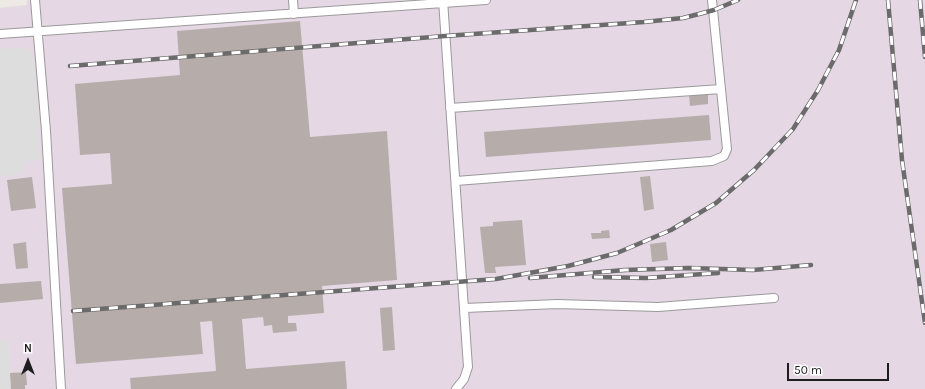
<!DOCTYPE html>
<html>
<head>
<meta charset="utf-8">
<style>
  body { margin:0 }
  #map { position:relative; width:925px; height:389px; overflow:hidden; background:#ede9e4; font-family:Karla,sans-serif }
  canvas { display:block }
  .north { position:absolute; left:8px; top:341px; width:40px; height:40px; -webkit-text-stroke:3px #fff; paint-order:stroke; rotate:0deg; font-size:11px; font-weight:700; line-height:16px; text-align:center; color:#1d1d1d }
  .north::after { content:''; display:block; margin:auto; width:14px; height:18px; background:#1d1d1d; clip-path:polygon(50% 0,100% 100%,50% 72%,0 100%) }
  .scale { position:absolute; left:787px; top:363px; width:102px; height:18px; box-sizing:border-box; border:2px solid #1d1d1d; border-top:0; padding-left:5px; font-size:12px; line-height:14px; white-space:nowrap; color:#1d1d1d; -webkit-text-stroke:3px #fff; paint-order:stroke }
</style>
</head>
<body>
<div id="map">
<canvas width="925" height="389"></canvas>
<div class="north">N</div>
<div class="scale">50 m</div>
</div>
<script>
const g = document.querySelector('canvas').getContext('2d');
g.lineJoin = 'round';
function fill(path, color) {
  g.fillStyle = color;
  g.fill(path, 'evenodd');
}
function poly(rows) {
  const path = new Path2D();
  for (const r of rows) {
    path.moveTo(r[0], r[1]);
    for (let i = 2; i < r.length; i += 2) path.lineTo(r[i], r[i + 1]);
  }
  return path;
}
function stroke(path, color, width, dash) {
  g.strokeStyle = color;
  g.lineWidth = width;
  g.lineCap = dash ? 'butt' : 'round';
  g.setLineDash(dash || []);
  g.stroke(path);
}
const industrial = poly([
  [27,0,925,0,925,389,11,389,9,340,0,340,0,8,27,5]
]);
const parking = poly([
  [23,48,28,49,32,53,34,57,41,160,24,162,25,173,0,176,0,49],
  [0,340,9,340,11,389,0,389]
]);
const building = poly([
  [300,21,310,137,387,131,397,280,322,286,324,313,288,316,288,323,296,323,297,331,273,333,272,325,264,326,263,317,242,319,246,369,345,361,347,389,131,389,130,378,216,371,212,321,200,322,203,354,76,364,62,188,112,184,110,153,80,155,75,84,180,75,177,31],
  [708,94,708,104,690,106,689,95],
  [709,115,711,140,486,157,484,132],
  [650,176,654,209,644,211,640,177],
  [32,177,36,208,11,211,7,180],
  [522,220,526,265,495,267,496,273,485,273,480,227,493,226,493,222],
  [609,230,610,238,592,239,591,233,601,233,601,231],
  [26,242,28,268,16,269,13,244],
  [666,242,668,260,652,262,650,244],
  [41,281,43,299,0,303,0,284],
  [392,307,395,350,383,351,380,308],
  [26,372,27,385,25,385,25,389,11,389,10,373]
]);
const service = poly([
  [35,0,46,131,61,389],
  [293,0,294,14],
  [443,0,467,353,468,367,464,379,456,389],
  [0,34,486,0],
  [450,108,721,89],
  [456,181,712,161,724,156,727,149,712,0],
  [465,308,557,304,658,307,774,298]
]);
const rail = poly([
  [888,0,902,160,925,323],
  [920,0,925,57],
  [70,66,445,36,644,22,683,18,699,14,714,10,738,0],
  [594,277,646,278,718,273],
  [530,278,625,270,689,268,753,270,811,265],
  [73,311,496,279,568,266,617,253,671,230,716,203,754,170,793,129,818,90,839,50,856,0]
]);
fill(industrial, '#e5d7e4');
fill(parking, '#ddd');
fill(building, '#b6adaa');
stroke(service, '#9a9a9a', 10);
stroke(service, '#fff', 8);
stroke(rail, '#6b6b6b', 4.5);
stroke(rail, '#fff', 3, [9]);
</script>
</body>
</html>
